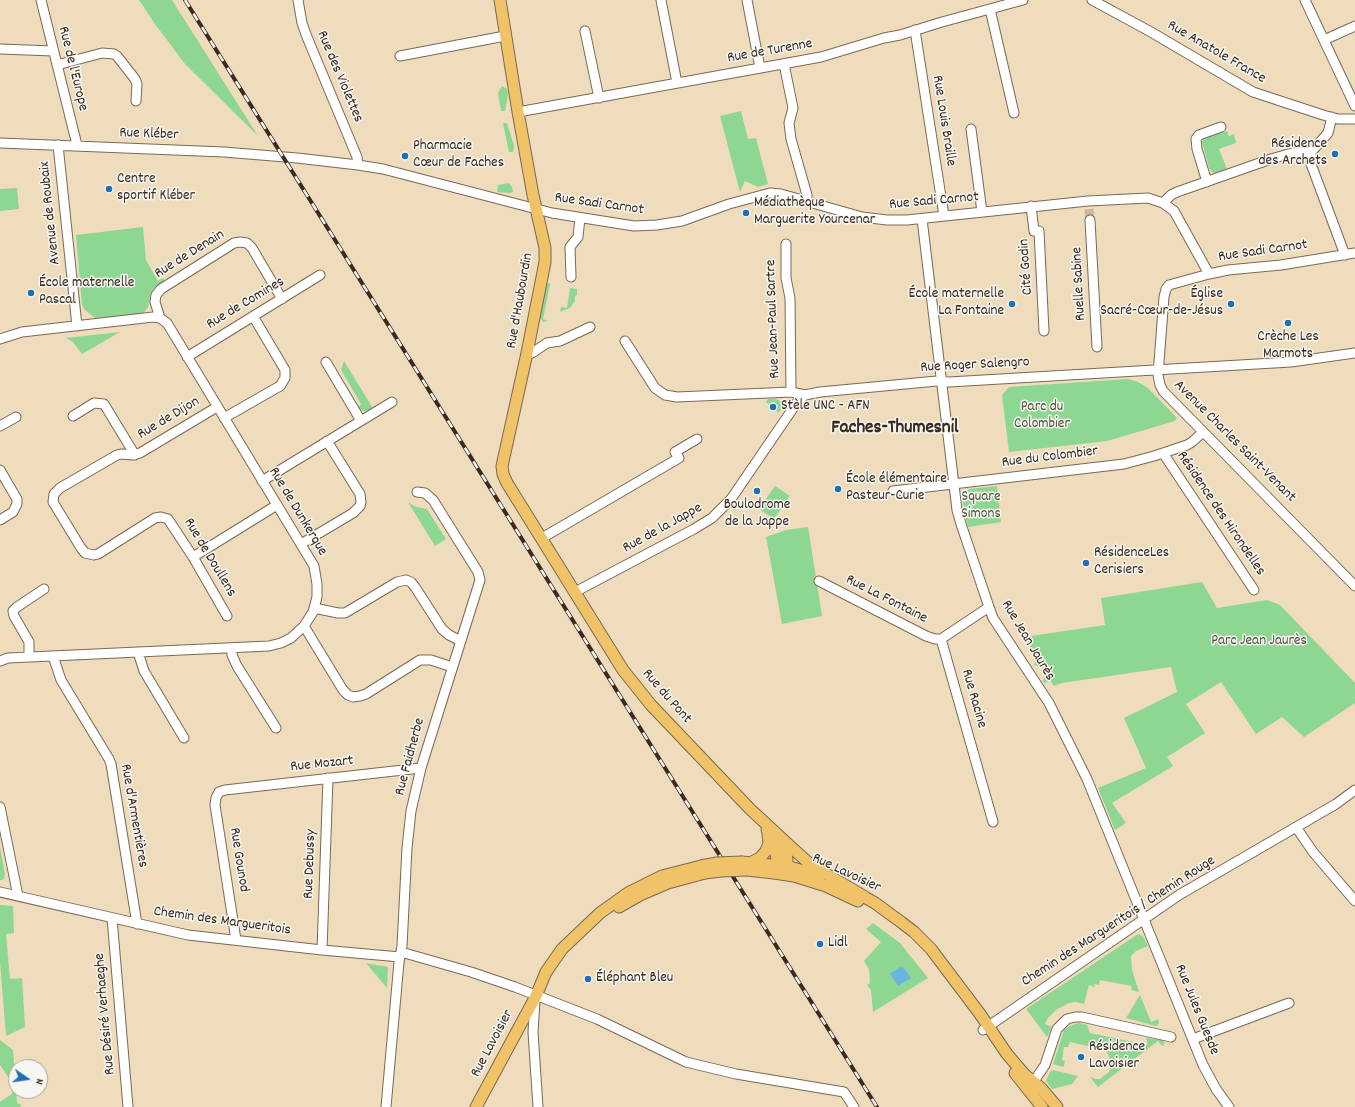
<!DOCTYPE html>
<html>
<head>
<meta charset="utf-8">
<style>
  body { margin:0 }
  #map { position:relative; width:1355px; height:1107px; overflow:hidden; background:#efdcbc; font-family:Dekko,sans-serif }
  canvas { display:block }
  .north { position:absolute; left:8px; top:1059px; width:40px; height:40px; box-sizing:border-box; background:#f6f6f2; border:1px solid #aba49d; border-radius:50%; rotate:103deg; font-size:11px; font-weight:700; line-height:16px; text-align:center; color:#3b2a1e }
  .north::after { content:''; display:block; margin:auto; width:14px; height:18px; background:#1f6fb2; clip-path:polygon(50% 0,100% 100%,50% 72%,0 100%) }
</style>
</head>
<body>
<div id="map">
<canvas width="1355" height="1107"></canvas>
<div class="north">N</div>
</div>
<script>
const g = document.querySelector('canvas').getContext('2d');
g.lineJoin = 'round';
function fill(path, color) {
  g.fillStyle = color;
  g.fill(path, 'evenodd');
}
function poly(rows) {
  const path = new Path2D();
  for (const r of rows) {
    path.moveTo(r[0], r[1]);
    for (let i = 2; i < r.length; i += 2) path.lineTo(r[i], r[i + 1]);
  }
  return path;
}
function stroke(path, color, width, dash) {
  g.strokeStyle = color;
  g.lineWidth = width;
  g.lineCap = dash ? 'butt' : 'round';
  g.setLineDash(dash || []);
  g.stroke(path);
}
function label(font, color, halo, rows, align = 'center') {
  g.font = font + ' Dekko,sans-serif';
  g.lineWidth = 3;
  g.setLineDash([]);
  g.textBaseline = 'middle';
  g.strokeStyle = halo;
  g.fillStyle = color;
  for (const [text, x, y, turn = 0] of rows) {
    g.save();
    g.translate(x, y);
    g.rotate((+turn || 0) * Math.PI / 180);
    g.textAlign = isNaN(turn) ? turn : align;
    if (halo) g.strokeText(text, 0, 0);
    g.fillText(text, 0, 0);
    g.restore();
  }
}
const green = poly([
  [139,0,172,0,258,136,185,64,155,24],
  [502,86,507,89,508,95,505,111,501,111,498,93],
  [741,111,748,139,756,138,768,184,758,187,745,181,740,192,720,116],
  [503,123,507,123,514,146,513,152,509,152],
  [1227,131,1229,136,1234,134,1236,143,1219,149,1227,169,1216,173,1212,172,1209,168,1202,142,1205,138],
  [509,183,512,187,513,192,510,193,497,192,498,185],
  [17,188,19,209,0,211,0,189],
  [143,227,146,260,158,281,163,278,165,281,154,288,151,292,148,307,143,314,95,318,85,310,82,305,76,235],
  [547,283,550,284,543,319,548,321,543,322,540,318],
  [570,288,577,289,577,295,575,296,575,301,570,308,560,312,561,307,567,308],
  [120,332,82,354,73,342,66,338],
  [344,361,374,410,364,411,357,409,361,404,341,370],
  [1128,379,1138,382,1148,388,1177,418,1175,421,1107,441,1009,452,1002,395,1009,387],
  [768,399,776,399,782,402,783,405,779,413,766,402],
  [775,486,790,496,774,519,759,509],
  [997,486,1001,522,968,527,964,511,962,493,970,489],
  [408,502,416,507,427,509,446,539,435,546],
  [808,527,822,616,782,624,766,537,786,530],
  [1202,582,1217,608,1267,600,1280,605,1355,683,1355,703,1304,737,1282,717,1256,734,1221,682,1186,704,1205,733,1167,757,1173,766,1112,803,1126,823,1115,830,1098,788,1146,768,1124,718,1177,692,1171,667,1062,683,1054,686,1050,680,1045,683,1043,681,1046,673,1042,667,1034,665,1036,656,1024,637,1105,625,1101,598],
  [0,847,5,874,4,879,2,880,0,880],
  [0,905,13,906,14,933,6,934,10,979,22,978,25,1027,6,1036,0,962],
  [873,923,900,943,928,978,873,1012,871,990,867,985,870,983,869,969,864,961,881,942,866,929],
  [1138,934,1143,936,1148,946,1136,951,1131,956,1132,970,1139,992,1131,990,1132,986,1100,980,1099,985,1095,984,1094,987,1089,985,1084,1004,1076,1002,1069,1003,1056,1010,1048,1018,1045,1024,1052,1027,1047,1037,1026,1009],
  [366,963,388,967,387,988],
  [1140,995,1151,1022,1158,1019,1159,1022,1158,1025,1156,1026,1126,1018],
  [1078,1023,1087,1025,1090,1033,1148,1045,1146,1038,1162,1040,1165,1043,1164,1045,1162,1046,1158,1041,1098,1087,1090,1077,1096,1079,1100,1079,1109,1072,1112,1065,1108,1054,1105,1050,1070,1042,1068,1047,1064,1047,1062,1060,1065,1061,1064,1066,1063,1067,1053,1064,1064,1030,1070,1026],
  [0,1040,13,1050,17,1103,20,1104,21,1107,0,1107,0,1102,12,1094,13,1084,0,1065],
  [1053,1070,1078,1076,1072,1084,1052,1089,1046,1081,1050,1072]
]);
const water = poly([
  [900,967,904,968,911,978,898,986,890,974]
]);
const minorTunnel = poly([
  [1089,209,1090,220]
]);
const minor = poly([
  [41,0,77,145],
  [298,0,302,23,307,37,357,157,358,165],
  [661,0,677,83],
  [747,0,760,68],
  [1092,0,1151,32,1253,92,1323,115,1338,119,1355,119],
  [1305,0,1355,106],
  [990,9,1014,113],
  [915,30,944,216],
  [585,31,599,98],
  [1324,40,1355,26],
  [0,49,53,51],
  [400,56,505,36],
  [784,64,793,108,789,123,791,139,807,195,807,201],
  [57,65,102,53,114,54,117,56,135,79,137,84,136,101],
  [518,112,821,57,884,38,900,35,942,22,1023,0],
  [1332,117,1328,133,1311,152,1311,164,1345,255],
  [971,129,982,212],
  [0,143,224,152,297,158,358,165,383,169,552,213,634,226,657,225,682,221,729,204,770,193,781,194,862,217,887,220,907,220,1088,201,1148,198,1163,203,1174,211,1209,274],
  [58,145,77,326],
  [1207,182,1197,149,1196,139,1199,135,1221,127],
  [1163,203,1171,195,1177,192,1271,159,1292,153,1311,152],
  [1031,206,1034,231,1039,231,1044,331],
  [922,219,957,510,961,524,989,607,993,618,1049,703,1087,779,1203,1065,1216,1089,1229,1107],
  [1090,220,1097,347],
  [786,244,786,278,790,298,791,392],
  [1355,253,1281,265,1228,270,1209,274,1169,285,1166,289,1164,297,1158,375,1160,385,1163,391,1355,586],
  [571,277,570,247,578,237,580,218],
  [0,339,22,332,153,317,160,318],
  [625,341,655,388,665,395,677,397,791,392,805,395,820,392,937,381,949,382,1291,362,1355,353],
  [527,353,532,353,547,343,560,341,590,327],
  [187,357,320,275],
  [326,362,361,421],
  [217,407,140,453,133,455,121,454,117,455,60,488,54,494,53,502,81,548,85,553,94,555,98,554,155,518,161,517,168,519,193,557,227,616],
  [73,416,94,403,104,404,135,455],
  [224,418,280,386,285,378,285,370,253,316],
  [0,426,16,417],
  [1163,453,1254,590],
  [0,470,14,494,17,499,17,504,13,512,0,520],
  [262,481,392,402],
  [893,491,1124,464,1154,456,1187,445,1192,442,1203,432],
  [542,538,679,458,675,452,697,439],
  [301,544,353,513,360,506,361,502,360,494,327,441],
  [193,557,277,505],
  [819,581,926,636,935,639,941,639],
  [575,592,694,529,712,518,731,499,798,401,805,395],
  [989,607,941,639,993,822],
  [314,608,338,613,345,613,397,582,406,580,411,582,415,587,442,629,449,635,461,641],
  [304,626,343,690,348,695,353,697,360,696,366,694,420,660,431,660,452,667],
  [232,648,232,655,237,666,276,728],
  [138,652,144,671,184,738],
  [53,656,61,680,109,759,111,764,137,924],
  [29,657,29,642,14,616,13,611,17,607,44,589],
  [0,661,8,658,269,646,281,643,291,638,304,626,313,612,317,597,317,584,314,566,167,323,160,318,155,302,156,295,161,289,234,243,240,242,247,243,252,248,282,299],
  [0,807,18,896],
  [1296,827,1313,852,1355,901],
  [0,892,188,935,322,950,400,957],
  [112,918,128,1107],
  [236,940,215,805,216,798,219,792,225,790,421,768],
  [322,950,328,778],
  [401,952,471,972,515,987,597,1019,686,1062,736,1074,844,1092,854,1107],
  [535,1001,533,1032,538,1107],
  [983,1030,1179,895,1336,804,1355,790],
  [1193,1039,1289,1003],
  [1030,1087,1045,1065,1057,1029,1067,1019,1075,1017,1082,1017,1171,1037],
  [386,1107,399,962,402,946,407,848,411,811,421,768,480,580,478,572,433,500,425,493,417,492]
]);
const major = poly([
  [500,0,518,112,533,195,545,248,545,262,527,353,502,466,503,474,507,483,623,670,651,705,750,809,791,847,811,865,865,897],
  [767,830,773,838,778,865,781,871],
  [742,862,790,867,820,876],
  [752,862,760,858,766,851,769,843,768,834],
  [777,868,784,866,787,860,786,850,782,840],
  [747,870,774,873,794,876,826,886,858,901],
  [859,894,875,903,901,922,914,932,931,949,980,1014,1007,1054,1025,1075,1041,1088,1057,1107],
  [619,907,640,895,668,883,705,873],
  [1015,1073,1042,1107],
  [476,1107,536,996,546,972,562,949,600,913,628,893,662,876,701,866]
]);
const rail = poly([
  [185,0,877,1107]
]);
const majorBridge = poly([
  [701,866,717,863,742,862],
  [705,873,721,871,747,870]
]);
const markers = [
  [1335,154,4,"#1f6fb2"],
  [405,156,4,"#1f6fb2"],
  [109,189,4,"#1f6fb2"],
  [746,213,4,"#1f6fb2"],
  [31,293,4,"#1f6fb2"],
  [1012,304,4,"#1f6fb2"],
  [1231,304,4,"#1f6fb2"],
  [1288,323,4,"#1f6fb2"],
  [773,407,4,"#1f6fb2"],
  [838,489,4,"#1f6fb2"],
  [757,491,4,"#1f6fb2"],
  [1086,563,4,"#1f6fb2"],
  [820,944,4,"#1f6fb2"],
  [588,979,4,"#1f6fb2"],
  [1081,1057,4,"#1f6fb2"]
];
const streetNames = [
  ["Rue de Turenne",770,52,-10],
  ["Rue Anatole France",1216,53,30],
  ["Rue de l'Europe",72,69,76],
  ["Rue des Violettes",339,77,67],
  ["Rue Louis Braille",943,121,81],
  ["Rue Kléber",149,135,2],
  ["Rue Sadi Carnot",934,202,-5],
  ["Rue Sadi Carnot",599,205,8],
  ["Avenue de Roubaix",51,213,-96],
  ["Rue Sadi Carnot",1263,252,-8],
  ["Rue de Denain",190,255,-32],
  ["Cité Godin",1027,267,-94],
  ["Ruelle Sabine",1080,284,-93],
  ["Rue d'Haubourdin",521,301,-80],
  ["Rue de Comines",246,304,-31],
  ["Rue Jean-Paul Sartre",774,319,-92],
  ["Rue Roger Salengro",975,366,-3],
  ["Rue de Dijon",169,419,-31],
  ["Avenue Charles Saint-Venant",1234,442,45],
  ["Rue du Colombier",1050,458,-7],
  ["Rue de Dunkerque",297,512,59],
  ["Résidence des Hirondelles",1220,514,56],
  ["Rue de la Jappe",663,529,-29],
  ["Rue de Doullens",209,558,59],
  ["Rue La Fontaine",886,600,27],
  ["Rue Jean Jaurès",1027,641,59],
  ["Rue du Pont",666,697,49],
  ["Rue Racine",973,699,74],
  ["Rue Faidherbe",411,757,-75],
  ["Rue Mozart",322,765,-6],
  ["Rue d'Armentières",133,816,80],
  ["Rue Gounod",238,860,81],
  ["Rue Debussy",311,864,-88],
  ["Rue Lavoisier",846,874,25],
  ["Chemin des Margueritois",222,922,8],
  ["Chemin des Margueritois / Chemin Rouge",1119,922,-33],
  ["Rue Jules Guesde",1196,1010,68],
  ["Rue Désiré Verhaeghe",106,1014,-95],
  ["Rue Lavoisier",493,1044,-62]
];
const poiNames = [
  ["Résidence",1327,145,"right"],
  ["des Archets",1327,162,"right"],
  ["Pharmacie",413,147],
  ["Cœur de Faches",413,164],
  ["Centre",117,180],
  ["sportif Kléber",117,197],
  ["Médiathèque",754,204],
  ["Marguerite Yourcenar",754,221],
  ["École maternelle",39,284],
  ["Pascal",39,301],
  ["École maternelle",1004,295,"right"],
  ["La Fontaine",1004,312,"right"],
  ["Église",1223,295,"right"],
  ["Sacré-Cœur-de-Jésus",1223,312,"right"],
  ["Crèche Les",1288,338,"center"],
  ["Marmots",1288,355,"center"],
  ["Stèle UNC - AFN",781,407],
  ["École élémentaire",846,480],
  ["Pasteur-Curie",846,497],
  ["Boulodrome",757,506,"center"],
  ["de la Jappe",757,523,"center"],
  ["RésidenceLes",1094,554],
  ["Cerisiers",1094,571],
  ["Lidl",828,944],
  ["Éléphant Bleu",596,979],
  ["Résidence",1089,1048],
  ["Lavoisier",1089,1065]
];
const parkNames = [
  ["Parc du",1042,408],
  ["Colombier",1042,425],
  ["Square",981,498],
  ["Simons",981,515],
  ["Parc Jean Jaurès",1259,642]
];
const districtNames = [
  ["Faches-Thumesnil",895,429]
];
fill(green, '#8dd792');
fill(water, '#69b5e2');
stroke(minorTunnel, '#cbb89c', 9, [9, 4.5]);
stroke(minor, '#7a6855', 11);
stroke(major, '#7a6855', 13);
stroke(minor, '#fff', 9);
stroke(major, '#f0c369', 11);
stroke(rail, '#3b2a1e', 4);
stroke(rail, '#f6f6f2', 2.5, [8]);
stroke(majorBridge, '#7a6855', 13, []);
stroke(majorBridge, '#f0c369', 11);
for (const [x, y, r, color] of markers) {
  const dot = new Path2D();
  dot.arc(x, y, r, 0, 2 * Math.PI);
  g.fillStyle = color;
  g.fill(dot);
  stroke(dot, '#f6f6f2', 1.5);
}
label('15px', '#3b2a1e', '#f6f6f2', streetNames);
label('15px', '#3b2a1e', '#f6f6f2', poiNames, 'left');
label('15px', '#50553b', '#f6f6f2', parkNames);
label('bold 19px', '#3b2a1e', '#f6f6f2', districtNames);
</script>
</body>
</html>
